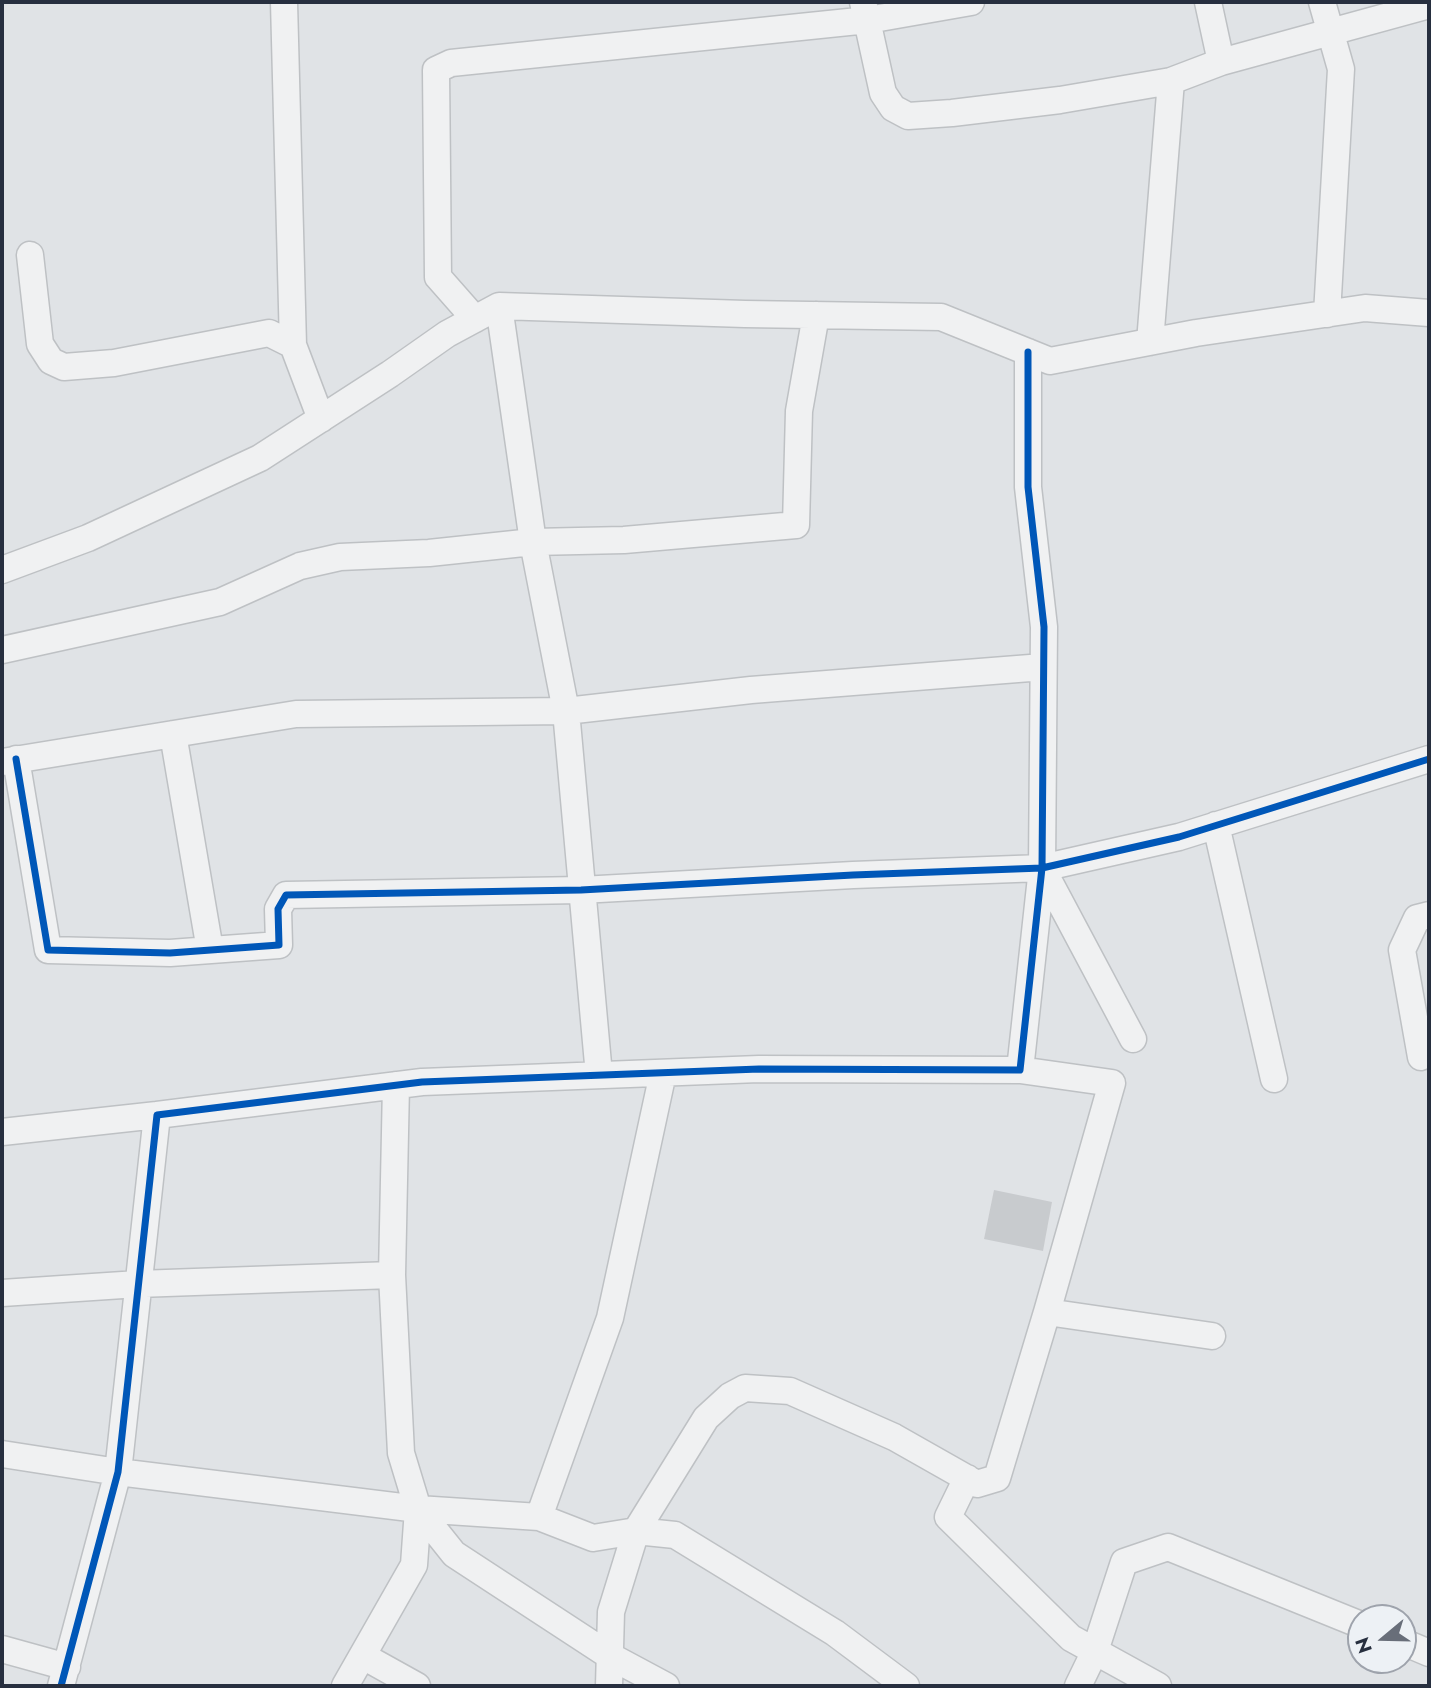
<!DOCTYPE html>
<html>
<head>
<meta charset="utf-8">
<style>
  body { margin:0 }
  #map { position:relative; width:1431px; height:1688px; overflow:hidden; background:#e0e3e6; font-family:Jost,sans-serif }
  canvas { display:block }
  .frame { position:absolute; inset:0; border:4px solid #272f3f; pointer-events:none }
  .north { position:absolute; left:1347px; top:1604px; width:70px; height:70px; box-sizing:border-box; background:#edf1f5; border:2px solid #9ea3ac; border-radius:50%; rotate:251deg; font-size:19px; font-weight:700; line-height:28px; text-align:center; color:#272f3f }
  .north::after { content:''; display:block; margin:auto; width:24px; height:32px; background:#686e79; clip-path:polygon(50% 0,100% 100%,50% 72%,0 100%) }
</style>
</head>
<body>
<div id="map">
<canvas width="1431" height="1688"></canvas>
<div class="frame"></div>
<div class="north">N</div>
</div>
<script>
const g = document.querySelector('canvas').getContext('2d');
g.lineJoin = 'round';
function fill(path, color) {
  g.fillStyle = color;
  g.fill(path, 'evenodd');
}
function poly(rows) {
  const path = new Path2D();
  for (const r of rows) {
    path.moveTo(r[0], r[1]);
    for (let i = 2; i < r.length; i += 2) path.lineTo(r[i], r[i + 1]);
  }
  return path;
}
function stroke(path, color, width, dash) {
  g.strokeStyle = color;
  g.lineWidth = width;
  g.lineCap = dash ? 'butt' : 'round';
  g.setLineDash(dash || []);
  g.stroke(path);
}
const building = poly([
  [994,1190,1052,1202,1043,1251,984,1239]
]);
const street = poly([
  [284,2,293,345,321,419],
  [863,2,883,93,893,108,908,116,952,113,1060,100,1171,81],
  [1322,2,1341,69,1327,314],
  [1221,62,1429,5],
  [30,255,40,344,51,361,64,367,114,363,269,333,293,345],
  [499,306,533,542,566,711,599,1075],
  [475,319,438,277,436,70,451,63,868,20,971,2],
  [1150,342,1171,81,1221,62,1208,2],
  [2,570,88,538,260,458,390,374,447,334,499,306,745,314,941,317,1050,361,1196,333,1365,308,1429,313],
  [2,650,220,602,300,566,340,557,429,553,533,542,624,540,796,525,799,411,816,315],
  [173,734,210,950],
  [16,759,48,950,170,953,279,945,278,909,286,895,581,890,853,875,1042,868,1179,837,1429,759],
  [2,762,296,714,566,711,751,690,1043,667],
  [1216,825,1274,1079],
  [1042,868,1133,1039],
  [1421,1057,1402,950,1417,918,1429,915],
  [1020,1070,1112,1083,1047,1312,1212,1336],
  [2,1132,157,1115],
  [2,1293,138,1284,392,1275],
  [2,1454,118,1472,418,1509,539,1517,593,1538,636,1531,675,1535,835,1633,906,1686],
  [967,1478,948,1517,1071,1638,1158,1686],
  [418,1509,454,1554,610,1656,666,1686],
  [539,1517,610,1318,663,1073],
  [1403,1642,1429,1653],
  [2,1649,67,1667],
  [363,1656,417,1686],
  [61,1686,118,1472,157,1115,422,1082,759,1069,1020,1070,1042,868,1044,627,1028,487,1028,352],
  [345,1686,414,1565,418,1509,401,1453,392,1275,396,1085],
  [609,1686,611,1612,636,1531,706,1418,730,1396,745,1388,790,1391,894,1437,977,1484,997,1478,1047,1312],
  [1078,1686,1095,1651,1124,1562,1168,1547,1361,1625]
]);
const cycleway = poly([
  [16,759,48,950,170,953,279,945,278,909,286,895,581,890,853,875,1042,868,1179,837,1429,759],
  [61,1686,118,1472,157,1115,422,1082,759,1069,1020,1070,1042,868,1044,627,1028,487,1028,352]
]);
fill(building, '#c8cbce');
stroke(street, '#bec1c4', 29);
stroke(street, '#f0f1f2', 26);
stroke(cycleway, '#0057b8', 7);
</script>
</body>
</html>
